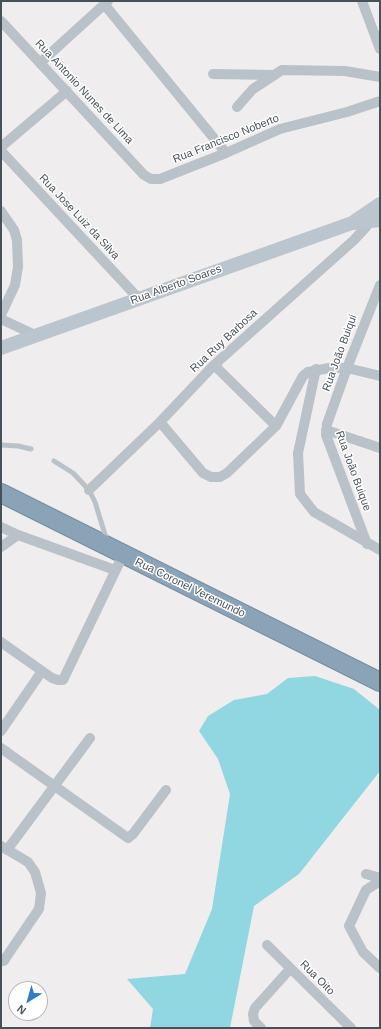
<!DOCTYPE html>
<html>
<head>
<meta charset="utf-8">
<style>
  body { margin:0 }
  #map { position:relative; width:381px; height:1029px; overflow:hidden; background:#efeded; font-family:Arial,sans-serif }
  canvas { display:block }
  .frame { position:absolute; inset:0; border:2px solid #475158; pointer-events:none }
  .north { position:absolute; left:8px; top:981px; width:40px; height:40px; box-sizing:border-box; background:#fff; border:1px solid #b5b9bc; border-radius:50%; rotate:217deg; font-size:11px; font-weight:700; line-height:16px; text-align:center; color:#475158 }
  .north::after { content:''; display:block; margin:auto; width:14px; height:18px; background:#2d7dc9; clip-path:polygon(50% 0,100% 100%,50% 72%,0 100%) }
</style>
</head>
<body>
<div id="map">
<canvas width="381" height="1029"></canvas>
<div class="frame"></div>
<div class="north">N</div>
</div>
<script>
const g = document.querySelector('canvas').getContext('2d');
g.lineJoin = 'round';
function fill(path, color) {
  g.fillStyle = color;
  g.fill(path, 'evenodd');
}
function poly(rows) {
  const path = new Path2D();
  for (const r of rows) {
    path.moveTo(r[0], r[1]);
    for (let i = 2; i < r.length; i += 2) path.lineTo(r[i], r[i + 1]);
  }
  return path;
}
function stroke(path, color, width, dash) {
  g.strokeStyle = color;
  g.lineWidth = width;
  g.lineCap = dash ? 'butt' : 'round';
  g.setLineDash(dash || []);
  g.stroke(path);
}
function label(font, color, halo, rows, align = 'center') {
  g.font = font + ' Arial,sans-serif';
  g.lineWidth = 3;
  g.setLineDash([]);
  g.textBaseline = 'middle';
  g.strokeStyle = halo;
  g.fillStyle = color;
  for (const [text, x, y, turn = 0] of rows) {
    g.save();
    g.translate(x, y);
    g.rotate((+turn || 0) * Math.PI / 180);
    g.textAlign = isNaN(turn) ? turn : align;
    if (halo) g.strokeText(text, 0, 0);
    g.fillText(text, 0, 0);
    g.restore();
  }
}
const water = poly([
  [315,676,354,689,380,710,380,771,299,874,254,906,230,1028,150,1028,153,1009,127,979,185,974,212,909,230,794,218,759,199,731,208,716,234,700,267,694,288,678]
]);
const lane = poly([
  [1,445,18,446,31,449],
  [54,461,73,473,89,490,95,502,107,541]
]);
const street = poly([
  [362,1,380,49],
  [104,4,226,153],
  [1,21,144,175,151,179,160,179,226,153,280,129,347,112,380,101],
  [41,62,108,1],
  [213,74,275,75],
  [237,107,253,89,282,70,345,71,380,77],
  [1,147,67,91],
  [1,151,139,299],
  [1,211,14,230,17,240,18,267,15,285,1,315],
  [1,319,37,336],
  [214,365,276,426],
  [316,369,298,453,300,494,314,512,380,550],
  [160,422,203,473,211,477,220,477,227,473,276,426,303,376,308,372,329,368,347,368,380,376],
  [326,430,380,448],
  [89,490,160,422,214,365,354,240,366,227,370,221,369,217],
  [1,527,18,535,115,570],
  [367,544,326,435,327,424,347,368,380,285],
  [1,547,18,535],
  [1,642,52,678,58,680,63,680,123,555],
  [1,731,42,671],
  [1,748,128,838,133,834,166,790],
  [1,846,28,862,35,872,41,893,39,909,7,956,4,961,1,961],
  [7,850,90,738],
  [366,874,380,878],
  [380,881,366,890,349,926,363,952,380,968],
  [267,945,351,1028],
  [261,1028,254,1021,253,1014,255,1008,290,969]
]);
const secondary = poly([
  [352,223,380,204],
  [1,348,352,223,380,220]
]);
const highway = poly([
  [1,493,380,682]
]);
const streetNames = [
  ["Rua Antonio Nunes de Lima",84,92,47],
  ["Rua Francisco Noberto",226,139,-22],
  ["Rua Jose Luiz da Silva",79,217,47],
  ["Rua Alberto Soares",176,285,-20],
  ["Rua Ruy Barbosa",224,341,-43],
  ["Rua João Buiqui",340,353,-70],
  ["Rua João Buique",353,471,70],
  ["Rua Coronel Veremundo",190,588,26],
  ["Rua Oito",317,978,45]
];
fill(water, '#91d7e1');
stroke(highway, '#758ea2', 20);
stroke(lane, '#b9c2c8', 5);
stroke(street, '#b9c2c8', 10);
stroke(secondary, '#bac5cd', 14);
stroke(highway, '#8aa3b6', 18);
label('11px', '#475158', '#fff', streetNames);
</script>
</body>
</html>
